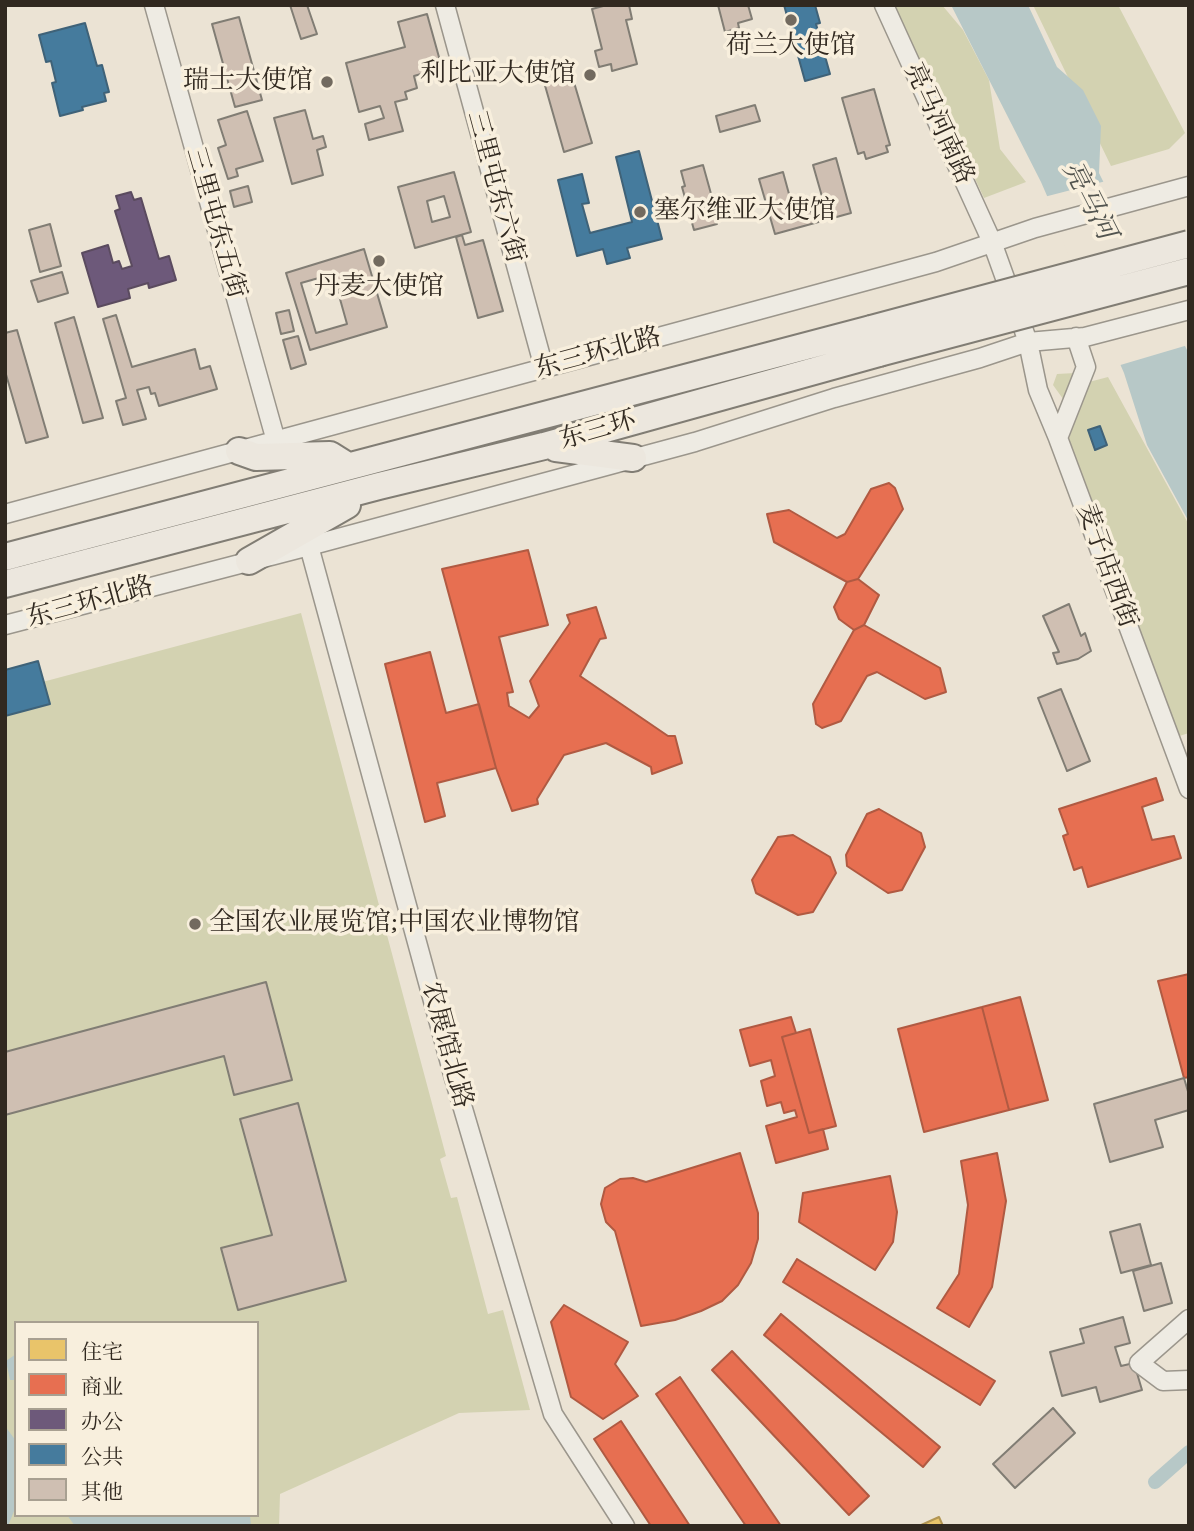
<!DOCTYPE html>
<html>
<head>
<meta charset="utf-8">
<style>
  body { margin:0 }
  #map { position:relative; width:1194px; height:1531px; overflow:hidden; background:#ebe3d4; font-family:"IM FELL French Canon","Noto Serif SC",serif }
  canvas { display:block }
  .frame { position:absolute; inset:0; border:7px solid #312920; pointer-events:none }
  .legend { position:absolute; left:14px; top:1321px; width:245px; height:196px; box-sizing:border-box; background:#f8efdd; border:2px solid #a8a091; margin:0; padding:9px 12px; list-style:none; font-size:21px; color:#312920 }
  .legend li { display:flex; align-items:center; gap:14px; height:35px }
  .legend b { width:35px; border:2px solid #a8a091 }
</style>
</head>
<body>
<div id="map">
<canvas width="1194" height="1531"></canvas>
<div class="frame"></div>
<ul class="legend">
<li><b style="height:19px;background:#e9c46a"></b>住宅</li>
<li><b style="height:19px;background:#e76f51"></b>商业</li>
<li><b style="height:19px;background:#6d597a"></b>办公</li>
<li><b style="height:19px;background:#457b9d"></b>公共</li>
<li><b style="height:19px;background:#cfbfb2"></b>其他</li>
</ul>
</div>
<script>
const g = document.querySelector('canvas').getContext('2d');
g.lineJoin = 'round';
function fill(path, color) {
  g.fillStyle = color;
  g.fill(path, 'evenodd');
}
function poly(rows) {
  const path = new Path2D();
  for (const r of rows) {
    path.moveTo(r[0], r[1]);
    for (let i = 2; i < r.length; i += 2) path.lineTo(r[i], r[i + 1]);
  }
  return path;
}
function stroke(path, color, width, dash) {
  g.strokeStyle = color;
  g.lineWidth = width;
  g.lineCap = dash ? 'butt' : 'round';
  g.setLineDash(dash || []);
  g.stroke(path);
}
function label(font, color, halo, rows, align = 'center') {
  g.font = font + ' "IM FELL French Canon","Noto Serif SC",serif';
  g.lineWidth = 7;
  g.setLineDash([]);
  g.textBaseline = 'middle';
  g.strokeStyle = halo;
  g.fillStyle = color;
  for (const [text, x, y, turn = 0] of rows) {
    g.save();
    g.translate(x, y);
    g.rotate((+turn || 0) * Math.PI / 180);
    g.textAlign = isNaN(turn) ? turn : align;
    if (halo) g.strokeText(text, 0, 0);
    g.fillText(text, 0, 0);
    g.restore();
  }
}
const green = poly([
  [894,5,942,5,963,30,989,80,1000,149,1026,182,984,198],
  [1033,5,1118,5,1185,133,1169,149,1111,166],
  [1075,373,1066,403,1053,385,1057,374],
  [1108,377,1189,525,1189,733,1176,737,1068,441,1089,382],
  [301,613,446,1156,440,1159,451,1198,457,1197,488,1314,503,1310,530,1410,459,1413,280,1494,279,1526,5,1526,5,692],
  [16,1323,257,1323,257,1515,16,1515]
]);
const water = poly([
  [951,5,1028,5,1057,67,1083,90,1101,126,1099,173,1189,354,1189,522,1147,445,1124,373,1041,182],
  [16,1354,16,1380,10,1380,6,1361],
  [5,1426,16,1441,16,1506,8,1526,5,1526],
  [67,1515,250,1515,251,1526,75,1526]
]);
const pier = poly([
  [1106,181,1188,345,1117,366,1044,197]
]);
const homes = poly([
  [939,1517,943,1526,919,1526,939,1517]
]);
const shops = poly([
  [889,483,895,488,903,509,858,579,847,582,774,542,767,514,789,510,837,538,845,534,871,489,889,483],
  [528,550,548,625,499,637,513,692,507,693,509,706,529,718,539,706,530,681,570,623,567,615,596,607,606,638,600,639,580,676,668,736,675,736,682,763,652,774,651,767,606,743,564,755,537,799,538,804,512,811,496,768,442,569,528,550],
  [858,579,879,595,864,625,854,630,839,619,834,607,847,582,858,579],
  [864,625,940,668,946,692,925,699,877,672,867,676,841,721,822,728,816,724,813,704,854,630,864,625],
  [430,652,446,713,479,704,496,768,437,783,445,816,425,822,385,664,430,652],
  [1156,778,1163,800,1142,807,1152,840,1174,836,1181,858,1088,887,1082,867,1074,870,1063,836,1068,834,1059,809,1156,778],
  [879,809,921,833,925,847,902,890,888,893,847,866,846,855,867,814,879,809],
  [793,835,830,857,836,873,813,912,798,915,756,893,752,880,778,837,793,835],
  [1189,974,1189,1077,1184,1078,1158,981,1189,974],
  [1020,997,1048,1100,1009,1110,982,1007,1020,997],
  [982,1007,1009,1110,924,1132,898,1029,982,1007],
  [791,1017,796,1033,782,1037,809,1133,823,1129,828,1149,776,1163,766,1126,797,1117,795,1110,784,1113,781,1102,767,1106,761,1081,775,1076,771,1060,750,1066,740,1030,791,1017],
  [810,1029,836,1126,809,1133,782,1037,810,1029],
  [740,1153,758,1213,758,1239,751,1263,738,1285,722,1301,701,1311,675,1320,641,1326,615,1231,606,1222,601,1204,605,1188,620,1179,633,1178,646,1182,740,1153],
  [997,1153,1006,1201,992,1287,969,1327,937,1308,959,1274,968,1205,961,1161,997,1153],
  [890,1176,897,1212,893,1242,875,1270,799,1222,803,1193,890,1176],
  [797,1259,995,1381,980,1405,783,1282,797,1259],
  [564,1305,628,1342,615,1364,638,1396,603,1419,571,1397,551,1322,564,1305],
  [781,1314,940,1447,923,1467,764,1335,781,1314],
  [732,1351,869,1496,849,1515,712,1370,732,1351],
  [680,1377,781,1526,746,1526,656,1394,680,1377],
  [621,1421,690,1526,651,1526,594,1439,621,1421]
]);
const offices = poly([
  [131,192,134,200,141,198,159,259,169,256,176,280,149,288,148,283,128,289,130,298,98,307,82,253,108,245,113,263,119,261,122,269,132,266,115,211,120,209,116,196,131,192]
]);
const public = poly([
  [784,5,815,5,820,23,816,24,830,74,805,81,784,5],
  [85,23,97,66,102,65,109,92,104,93,106,101,82,107,83,110,60,116,52,83,56,82,51,61,46,62,39,35,85,23],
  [639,151,662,239,627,248,630,258,607,264,603,249,577,256,558,180,582,174,589,203,582,204,590,233,632,222,616,157,639,151],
  [1100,426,1107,445,1095,450,1088,430,1100,426],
  [38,661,50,704,5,716,5,670,38,661]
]);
const canal = poly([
  [1155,1482,1189,1452]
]);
const building = poly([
  [290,5,307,5,317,34,301,39,290,5],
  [607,5,629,5,632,19,626,20,637,64,612,71,611,64,599,67,595,51,602,49,592,9,607,5],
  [718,5,748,5,752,19,738,23,739,28,725,32,718,5],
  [427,14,442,68,414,76,417,88,405,92,407,99,395,102,403,131,369,140,365,124,384,118,380,106,359,112,346,63,405,47,398,22,427,14],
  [239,17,262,100,235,107,212,24,239,17],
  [563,76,565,81,573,79,592,143,564,152,544,82,563,76],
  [874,89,890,145,886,146,888,152,866,159,864,152,858,154,842,98,874,89],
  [755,105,760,121,720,132,716,116,755,105],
  [305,110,313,139,323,136,326,147,317,150,323,175,292,184,274,118,305,110],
  [247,111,263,161,236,169,238,176,228,179,218,148,226,145,218,120,247,111],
  [836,158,851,213,775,234,759,179,783,172,795,216,825,207,813,165,836,158],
  [703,165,713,201,717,200,722,215,715,216,717,224,694,230,682,187,685,186,681,171,703,165],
  [454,172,471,232,415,248,398,187,454,172],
  [444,196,450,217,432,222,427,201,444,196],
  [248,186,252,202,234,207,230,191,248,186],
  [50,224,61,266,40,272,29,230,50,224],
  [462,235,465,245,483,240,503,311,478,318,456,237,462,235],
  [364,249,387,327,310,350,286,273,364,249],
  [333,274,347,324,316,333,301,283,333,274],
  [62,272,68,293,38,302,31,281,62,272],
  [289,310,294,331,281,334,276,313,289,310],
  [116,315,132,367,195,349,200,369,210,366,217,389,159,406,155,393,151,394,149,387,137,390,146,419,123,425,116,401,126,398,103,319,116,315],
  [74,317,103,418,83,423,55,323,74,317],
  [17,330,48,437,26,443,5,371,5,333,17,330],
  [298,336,306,364,291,369,283,340,298,336],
  [1069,604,1081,636,1085,633,1091,651,1078,659,1057,664,1053,653,1059,652,1043,616,1069,604],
  [1061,689,1090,761,1067,771,1038,698,1061,689],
  [266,982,292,1080,234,1095,224,1056,5,1115,5,1052,266,982],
  [1184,1078,1189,1095,1189,1110,1155,1120,1163,1147,1110,1162,1094,1104,1184,1078],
  [298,1103,346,1281,238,1310,221,1248,272,1235,240,1119,298,1103],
  [1140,1224,1151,1265,1121,1273,1110,1232,1140,1224],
  [1161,1263,1172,1303,1144,1311,1133,1271,1161,1263],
  [1123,1317,1130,1343,1115,1347,1121,1366,1134,1363,1142,1390,1100,1402,1096,1387,1062,1396,1050,1352,1084,1343,1080,1329,1123,1317],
  [1053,1408,1075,1433,1015,1488,993,1464,1053,1408]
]);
const minor = poly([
  [154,5,276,441],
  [445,5,544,368],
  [884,5,992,242,1028,342,1038,390,1058,438,1189,789],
  [1058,438,1086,367,1076,337],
  [5,514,936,262,1035,228,1189,186],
  [309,546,454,1078,553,1414,625,1526],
  [5,625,309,546,695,442,834,398,980,358,1028,342,1085,337,1189,310],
  [1189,1319,1139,1363,1163,1381,1189,1380]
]);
const highway = poly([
  [556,448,633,458],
  [239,451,256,457,330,455,346,465],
  [5,557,871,329],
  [249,561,347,505],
  [5,584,379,486,544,446,879,353]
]);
const highwayBridge = poly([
  [871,329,1189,244],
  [879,353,1189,271]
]);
const markers = [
  [791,20,7,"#726a5f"],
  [590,75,7,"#726a5f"],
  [327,82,7,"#726a5f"],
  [640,212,7,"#726a5f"],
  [379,261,7,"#726a5f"],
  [195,924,7,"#726a5f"]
];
const poiNames = [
  ["荷兰大使馆",791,47],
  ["利比亚大使馆",576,75,"right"],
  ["瑞士大使馆",313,82,"right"],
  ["塞尔维亚大使馆",654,212,"left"],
  ["丹麦大使馆",379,288],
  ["全国农业展览馆;中国农业博物馆",209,924,"left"]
];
const streetNames = [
  ["亮马河南路",938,124,65],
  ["三里屯东六街",495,187,75],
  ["三里屯东五街",215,223,74],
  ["东三环北路",598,354,-15],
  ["东三环",598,431,-16],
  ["麦子店西街",1106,566,70],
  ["东三环北路",90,603,-15],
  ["农展馆北路",446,1045,75]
];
const waterNames = [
  ["亮马河",1088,201,63]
];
fill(green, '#d3d2b1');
fill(water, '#b7c8c7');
fill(pier, '#ebe3d4');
fill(homes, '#e9c46a');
stroke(homes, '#b29654', 2);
fill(shops, '#e76f51');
stroke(shops, '#b05a42', 2);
fill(offices, '#6d597a');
stroke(offices, '#5b4b5f', 2);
fill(public, '#457b9d');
stroke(public, '#3f6278', 2);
stroke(canal, '#b7c8c7', 14);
fill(building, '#cfbfb2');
stroke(building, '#817d74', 2);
stroke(minor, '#9b968c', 21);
stroke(highway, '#817d74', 30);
stroke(minor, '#eeebe3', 18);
stroke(highway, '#ece7de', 26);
stroke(highwayBridge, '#817d74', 30, []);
stroke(highwayBridge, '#ece7de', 26);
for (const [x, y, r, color] of markers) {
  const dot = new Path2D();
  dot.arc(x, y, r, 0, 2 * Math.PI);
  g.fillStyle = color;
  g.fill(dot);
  stroke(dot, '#f8efdd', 2.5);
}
label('26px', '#312920', '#f8efdd', poiNames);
label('26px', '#312920', '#f8efdd', streetNames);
label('italic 28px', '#535550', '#f8efdd', waterNames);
</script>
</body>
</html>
